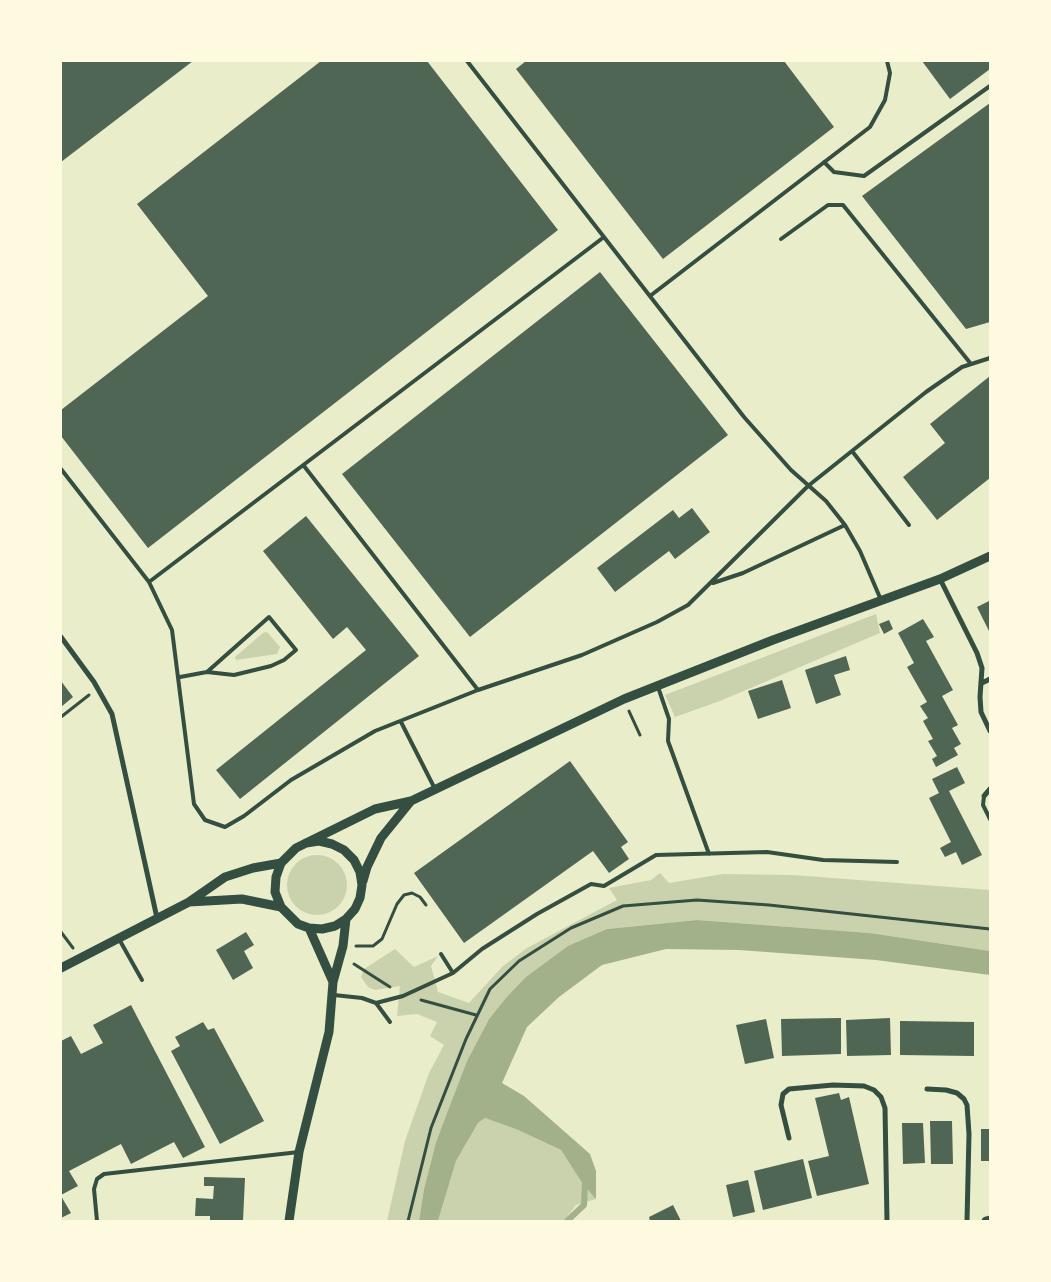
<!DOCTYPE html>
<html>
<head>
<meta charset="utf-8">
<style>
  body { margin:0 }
  #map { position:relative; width:1051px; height:1282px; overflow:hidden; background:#e9edc9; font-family:"Asap Condensed",sans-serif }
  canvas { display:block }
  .frame { position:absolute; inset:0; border:62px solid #fefae0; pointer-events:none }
</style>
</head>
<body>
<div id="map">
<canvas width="1051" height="1282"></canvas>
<div class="frame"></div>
</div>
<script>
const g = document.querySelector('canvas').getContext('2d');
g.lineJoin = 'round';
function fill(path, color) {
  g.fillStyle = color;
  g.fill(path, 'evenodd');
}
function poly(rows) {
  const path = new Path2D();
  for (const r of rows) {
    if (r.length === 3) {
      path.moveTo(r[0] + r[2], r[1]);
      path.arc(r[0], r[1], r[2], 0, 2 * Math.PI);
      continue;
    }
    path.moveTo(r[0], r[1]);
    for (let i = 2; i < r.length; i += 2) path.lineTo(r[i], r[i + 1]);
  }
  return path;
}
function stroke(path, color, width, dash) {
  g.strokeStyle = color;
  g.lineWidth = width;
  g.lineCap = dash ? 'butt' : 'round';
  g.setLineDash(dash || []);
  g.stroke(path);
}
const green = poly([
  [876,614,880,633,720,701,675,717,665,695],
  [267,632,280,647,277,654,236,660,235,657,263,633],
  [317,885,30],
  [660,873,669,883,723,874,793,875,990,890,990,951,870,933,697,920,607,929,505,999,489,1019,467,1061,436,1142,424,1189,419,1221,387,1221,405,1141,429,1073,444,1045,430,1036,437,1022,417,1014,397,1016,400,986,375,990,368,987,361,977,364,969,395,949,414,967,438,956,431,966,438,992,469,1003,503,966,527,948,617,900,609,888,651,880],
  [485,1118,518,1130,561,1150,596,1199,576,1205,564,1221,438,1221,456,1161,478,1123]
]);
const water = poly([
  [697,920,870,933,990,951,990,975,876,960,739,950,666,949,602,965,559,997,527,1027,502,1083,524,1096,590,1154,596,1171,596,1199,583,1184,561,1150,518,1130,485,1118,478,1123,456,1161,438,1221,419,1221,424,1189,436,1142,447,1113,467,1061,489,1019,505,999,526,977,568,946,607,929]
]);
const stream = poly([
  [567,1221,584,1205,585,1182,583,1178]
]);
const building = poly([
  [61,61,193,61,61,162],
  [321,61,427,61,558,230,148,548,61,436,61,410,208,296,137,204],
  [526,61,784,61,834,127,663,259,516,69],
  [922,61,990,61,990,69,950,99],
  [990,103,990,322,966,329,862,196],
  [600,272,728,435,470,637,342,474],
  [990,376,990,478,937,520,903,477,945,443,930,424],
  [692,508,710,532,675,559,669,551,615,592,597,568,673,510,679,518],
  [306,516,419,656,240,799,216,770,366,650,347,627,333,639,263,551],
  [989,601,990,602,990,633,977,607],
  [923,619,934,637,926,641,953,690,942,696,958,725,952,728,961,744,954,748,958,755,936,767,932,759,937,756,928,741,933,739,923,721,928,718,920,706,927,702,907,667,914,663,898,633],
  [889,620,893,629,884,634,879,624],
  [846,656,850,670,834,675,841,695,816,704,805,670],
  [782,680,791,708,758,719,748,691],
  [61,681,73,697,61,707],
  [570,761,628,842,621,847,629,859,609,873,593,851,464,943,414,873],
  [957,767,965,783,949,791,982,855,962,865,956,852,945,857,940,848,951,842,929,798,939,793,932,779],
  [246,932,254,945,244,951,253,968,233,980,216,950],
  [131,1005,205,1147,183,1158,174,1142,131,1164,121,1144,69,1171,78,1186,61,1195,61,1041,71,1036,81,1054,103,1043,93,1025],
  [841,1018,841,1054,782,1056,781,1019],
  [890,1018,891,1055,847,1056,846,1020],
  [766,1019,774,1058,745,1064,736,1025],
  [900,1021,974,1022,974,1056,900,1055],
  [203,1022,208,1030,214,1028,264,1121,220,1144,171,1051,180,1046,175,1037],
  [839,1093,841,1100,849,1097,869,1184,817,1196,808,1161,829,1156,815,1098],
  [930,1121,952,1121,953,1164,931,1164],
  [902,1123,923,1123,925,1163,903,1164],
  [981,1129,990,1129,990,1161,981,1161],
  [803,1159,812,1198,763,1210,754,1171],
  [204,1177,245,1178,243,1221,210,1221,210,1216,195,1216,196,1198,213,1199,214,1186,204,1186],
  [748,1180,755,1212,733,1217,726,1185],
  [61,1196,71,1213,61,1218],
  [673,1205,681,1221,650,1221,649,1217]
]);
const path = poly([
  [629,711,640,735],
  [61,717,89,695],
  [61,932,73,948],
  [356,946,373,946,382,939,397,904,404,895,412,893,420,897,426,905],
  [354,964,390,987],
  [421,1000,476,1015],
  [408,1221,431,1128,466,1039,490,989,519,961,571,928,623,906,697,900,769,905,990,929]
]);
const service = poly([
  [467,61,744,417,791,470,826,501,845,525,860,551,881,600],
  [824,162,834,172,864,176,990,86],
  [781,239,828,205,843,205,971,364],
  [650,296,870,127,885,100,890,73,887,61],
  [852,451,909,525],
  [304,466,478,690],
  [61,469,149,582,172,630,194,804,205,820,225,827,244,816,291,780,375,731,478,690,582,655,657,622,688,605,808,486,926,392,962,367,990,358],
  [149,582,604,237],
  [713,583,743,573,845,525],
  [180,677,207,672,234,675,271,666,284,660,296,650,269,617,207,672],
  [658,687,669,719,668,741,709,854],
  [401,722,435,789],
  [984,796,983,805,990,819],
  [119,939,142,980],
  [441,954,453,973],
  [334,995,362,998,376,1003,403,996,453,973,482,949,537,914,591,884,604,886,656,855,767,852,823,860,897,862],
  [376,1003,390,1022],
  [97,1221,94,1189,97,1179,104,1174,299,1152]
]);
const minor = poly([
  [940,579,977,653,982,668,980,697,981,712,990,731],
  [61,637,94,682,112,714,157,918],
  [982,683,990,679],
  [984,796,990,789],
  [927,1089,946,1090,957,1093,964,1099,967,1105,969,1134,967,1221],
  [789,1138,781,1105,783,1094,789,1089,833,1085,864,1086,874,1090,881,1097,885,1108,887,1221]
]);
const tertiary = poly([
  [306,843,319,841,332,844,344,850,354,860,360,872,362,885,360,898,355,909,346,919,335,926,322,929,309,928,298,924,281,907,275,892,276,877,281,863,296,848,375,809,411,801,624,699,773,640,940,579,990,556],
  [363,881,367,867,381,838,411,801],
  [189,902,242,899,281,907],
  [309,928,333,982],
  [61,968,189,902,225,877,253,868,281,863],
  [289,1221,299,1152,329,1032,333,982,343,946,346,919],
  [986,1221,990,1220]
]);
fill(green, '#cad2ad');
fill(water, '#a3b18a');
stroke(stream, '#a3b18a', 6);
fill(building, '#4f6655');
stroke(path, '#344e41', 3);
stroke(service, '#344e41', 4);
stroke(minor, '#344e41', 5);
stroke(tertiary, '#344e41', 9);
</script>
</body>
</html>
